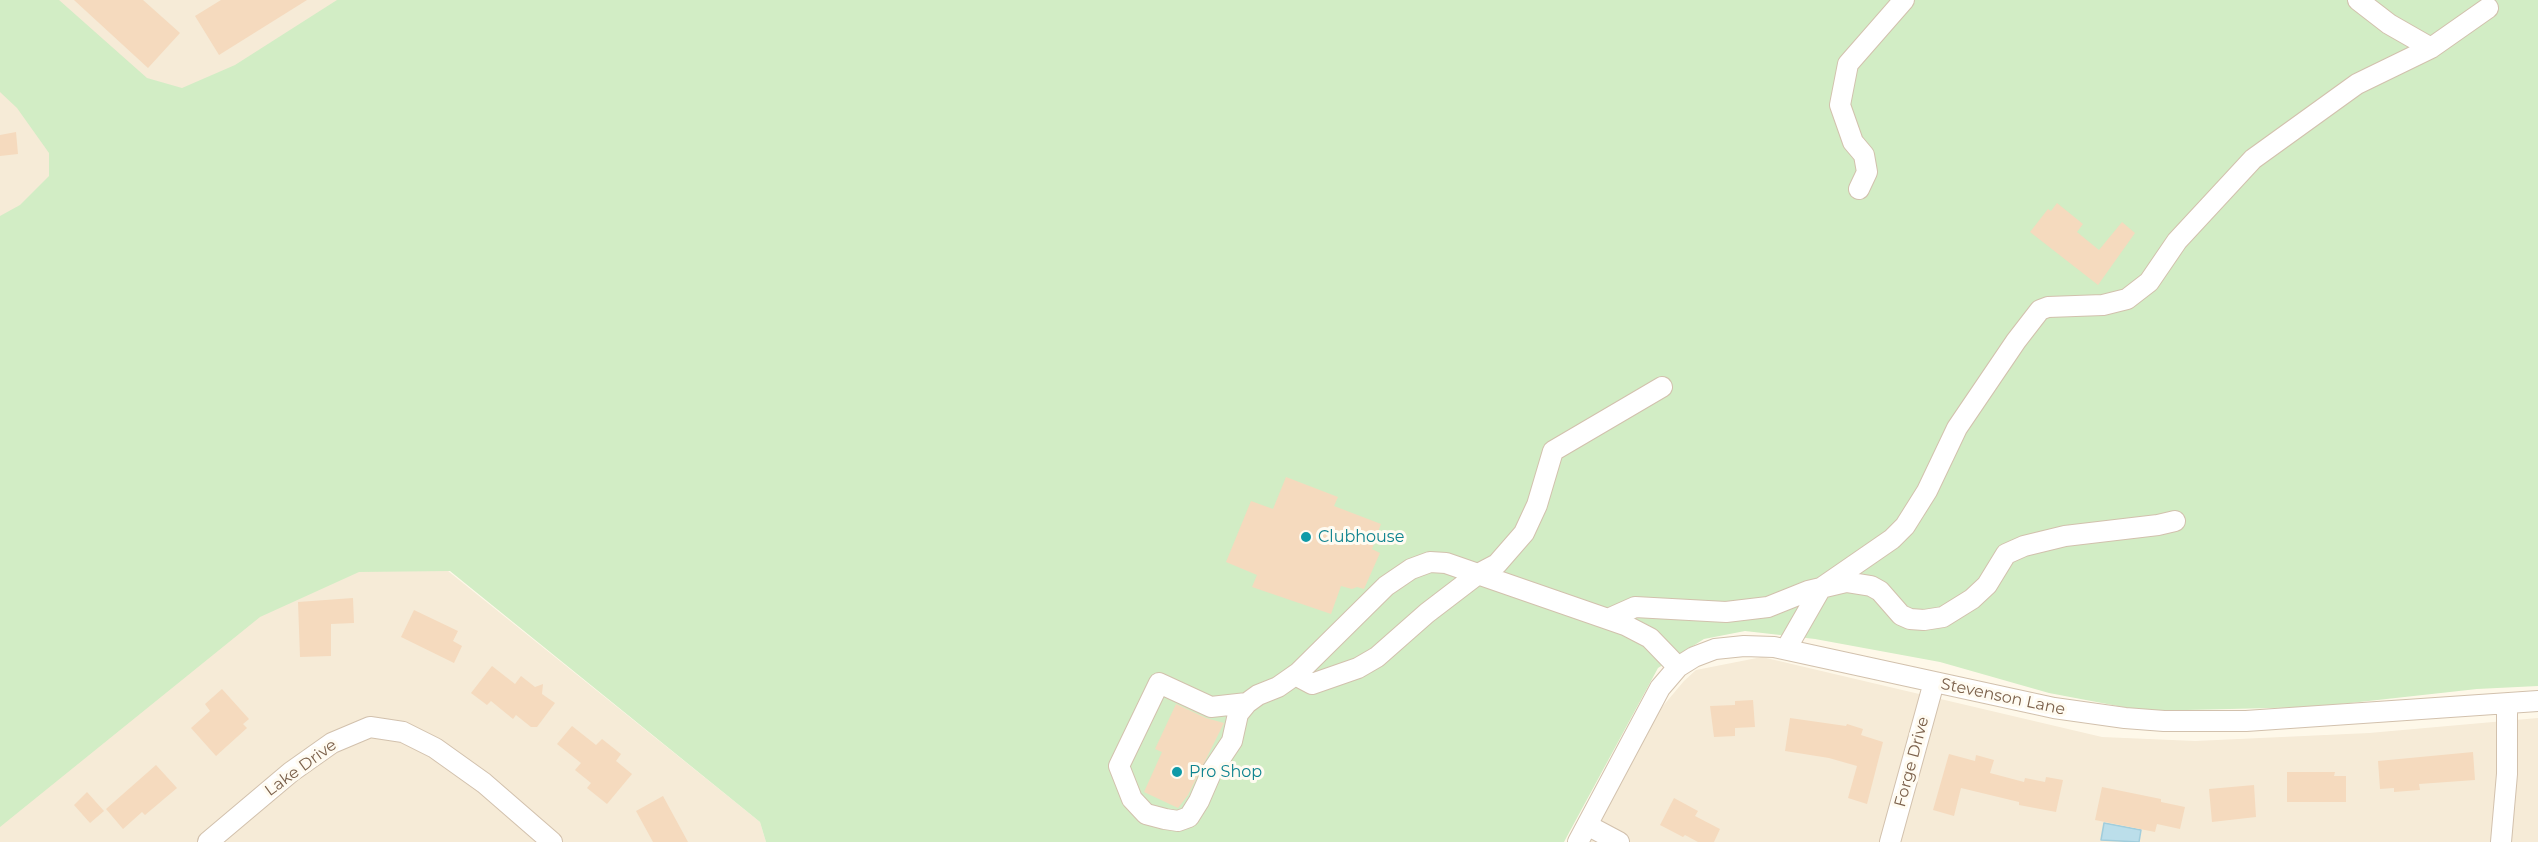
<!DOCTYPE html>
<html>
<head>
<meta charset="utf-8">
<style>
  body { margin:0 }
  canvas { display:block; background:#fef8e9 }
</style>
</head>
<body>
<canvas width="2538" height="842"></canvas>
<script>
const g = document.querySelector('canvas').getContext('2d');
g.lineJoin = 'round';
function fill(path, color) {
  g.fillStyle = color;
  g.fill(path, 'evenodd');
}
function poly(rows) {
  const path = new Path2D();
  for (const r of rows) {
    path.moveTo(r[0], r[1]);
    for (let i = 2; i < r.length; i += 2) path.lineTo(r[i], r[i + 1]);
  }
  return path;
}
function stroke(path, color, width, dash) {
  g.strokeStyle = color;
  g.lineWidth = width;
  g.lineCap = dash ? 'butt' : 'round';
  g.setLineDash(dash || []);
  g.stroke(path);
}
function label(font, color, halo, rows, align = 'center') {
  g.font = font + ' Montserrat,sans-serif';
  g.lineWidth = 6;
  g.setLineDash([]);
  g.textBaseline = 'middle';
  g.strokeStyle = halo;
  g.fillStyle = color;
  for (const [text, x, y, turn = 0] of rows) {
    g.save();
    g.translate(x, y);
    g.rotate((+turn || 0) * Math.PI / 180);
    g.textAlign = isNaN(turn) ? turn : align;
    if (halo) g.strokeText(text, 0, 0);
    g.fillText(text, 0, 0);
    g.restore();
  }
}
const residential = poly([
  [0,0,355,0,0,223],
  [366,505,760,822,766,842,0,842,0,815],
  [1762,657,2102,737,2195,741,2369,733,2538,718,2538,842,1588,842,1657,713,1684,681,1696,670]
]);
const green = poly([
  [0,0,59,0,147,78,182,88,235,65,337,0,2538,0,2538,686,2477,689,2314,707,2144,711,2049,693,1940,662,1815,639,1745,631,1704,639,1658,668,1564,842,766,842,760,822,450,571,359,572,260,617,0,827,0,216,20,205,49,176,49,153,17,108,0,92]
]);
const water = poly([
  [2104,823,2141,830,2139,842,2101,840,2104,823]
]);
const building = poly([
  [74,0,143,0,180,33,148,68],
  [221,0,307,0,219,55,195,16],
  [16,132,18,154,0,156,0,135],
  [2057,203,2083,224,2077,232,2099,250,2122,222,2135,233,2098,285,2030,232,2048,209,2051,211],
  [1286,477,1338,497,1334,506,1381,524,1372,549,1380,553,1364,589,1357,587,1352,589,1341,586,1331,614,1252,587,1257,575,1226,562,1251,501,1273,509],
  [353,598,354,623,331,624,331,656,300,657,298,602],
  [414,610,458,631,453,641,462,646,454,663,401,637],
  [492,666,515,684,521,676,535,687,543,684,542,694,555,703,537,727,531,727,516,715,513,719,491,701,487,705,471,693],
  [222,689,249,719,243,724,247,728,216,756,191,728,210,711,205,704],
  [1753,700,1755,727,1735,728,1735,736,1714,737,1710,706,1735,705,1735,701],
  [1176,704,1206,718,1224,723,1188,795,1178,808,1144,792,1162,752,1155,749],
  [1790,718,1846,726,1847,724,1863,729,1861,735,1883,742,1867,804,1848,798,1857,766,1829,758,1785,751],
  [572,726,596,745,602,739,621,754,616,761,632,774,607,804,587,788,591,783,575,770,581,763,557,744],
  [2473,752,2475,780,2419,784,2420,790,2394,792,2394,788,2380,789,2378,761],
  [1949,754,1975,761,1976,755,1994,760,1990,773,2024,782,2025,778,2045,782,2046,777,2063,780,2056,812,2019,805,2019,802,1961,788,1954,816,1933,810],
  [156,765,177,788,145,815,142,812,123,829,106,809],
  [2287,772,2335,772,2334,776,2346,776,2346,802,2287,802],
  [2254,785,2256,817,2212,822,2209,789],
  [2102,787,2161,799,2161,802,2185,807,2180,829,2157,824,2155,832,2095,820],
  [87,792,104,811,90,823,74,805],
  [663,796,688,842,653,842,636,811],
  [1674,798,1698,811,1695,816,1720,829,1714,842,1698,842,1685,835,1683,837,1660,825]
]);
const minor = poly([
  [2358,0,2389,24,2431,48],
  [1859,189,1867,172,1864,155,1853,142,1840,105,1848,64,1904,0],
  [1608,619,1635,607,1726,612,1768,607,1808,591,1846,582,1871,586,1880,591,1901,615,1910,619,1924,620,1943,617,1972,599,1987,585,2006,554,2024,546,2065,536,2158,525,2175,521],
  [1786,649,1821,588,1892,539,1905,526,1927,491,1957,428,2016,341,2040,310,2048,307,2103,305,2127,299,2149,282,2177,241,2253,159,2357,84,2431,48,2488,8],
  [1295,675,1312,684,1358,668,1377,657,1427,613,1478,574,1497,564,1524,533,1537,505,1553,451,1662,387],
  [1247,703,1238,714,1232,741,1212,771,1199,801,1189,817,1178,821,1165,819,1146,814,1132,799,1119,766,1159,683,1211,707,1247,703,1258,695,1278,687,1298,673,1386,586,1411,569,1430,562,1446,563,1625,625,1650,638,1678,667],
  [1587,825,1619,842],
  [208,842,291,772,332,743,370,727,403,732,435,748,484,783,552,842],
  [1578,842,1660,688,1678,667,1694,657,1715,649,1744,646,1774,647,2054,708,2125,718,2164,721,2246,721,2538,701],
  [1890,842,1934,682],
  [2501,842,2507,774,2507,704]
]);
const markers = [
  [1306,537,6,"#0f9aa8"],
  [1177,772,6,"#0f9aa8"]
];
const cultureNames = [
  ["Clubhouse",1318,537],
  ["Pro Shop",1189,772]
];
const streetNames = [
  ["Stevenson Lane",2003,697,12],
  ["Forge Drive",1912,762,-75],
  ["Lake Drive",301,768,-36]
];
fill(residential, '#f6ebd7');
fill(green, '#d2edc5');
fill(water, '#bbdeea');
stroke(water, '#a1cddc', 1.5);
fill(building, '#f5dabe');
stroke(minor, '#d2c1ad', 22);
stroke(minor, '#fff', 20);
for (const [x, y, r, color] of markers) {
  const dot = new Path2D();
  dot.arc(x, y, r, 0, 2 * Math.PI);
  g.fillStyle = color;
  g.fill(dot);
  stroke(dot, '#fffbf1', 2);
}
label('16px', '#0d838f', '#fffbf1', cultureNames, 'left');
label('16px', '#7b604a', '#fffbf1', streetNames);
</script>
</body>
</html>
